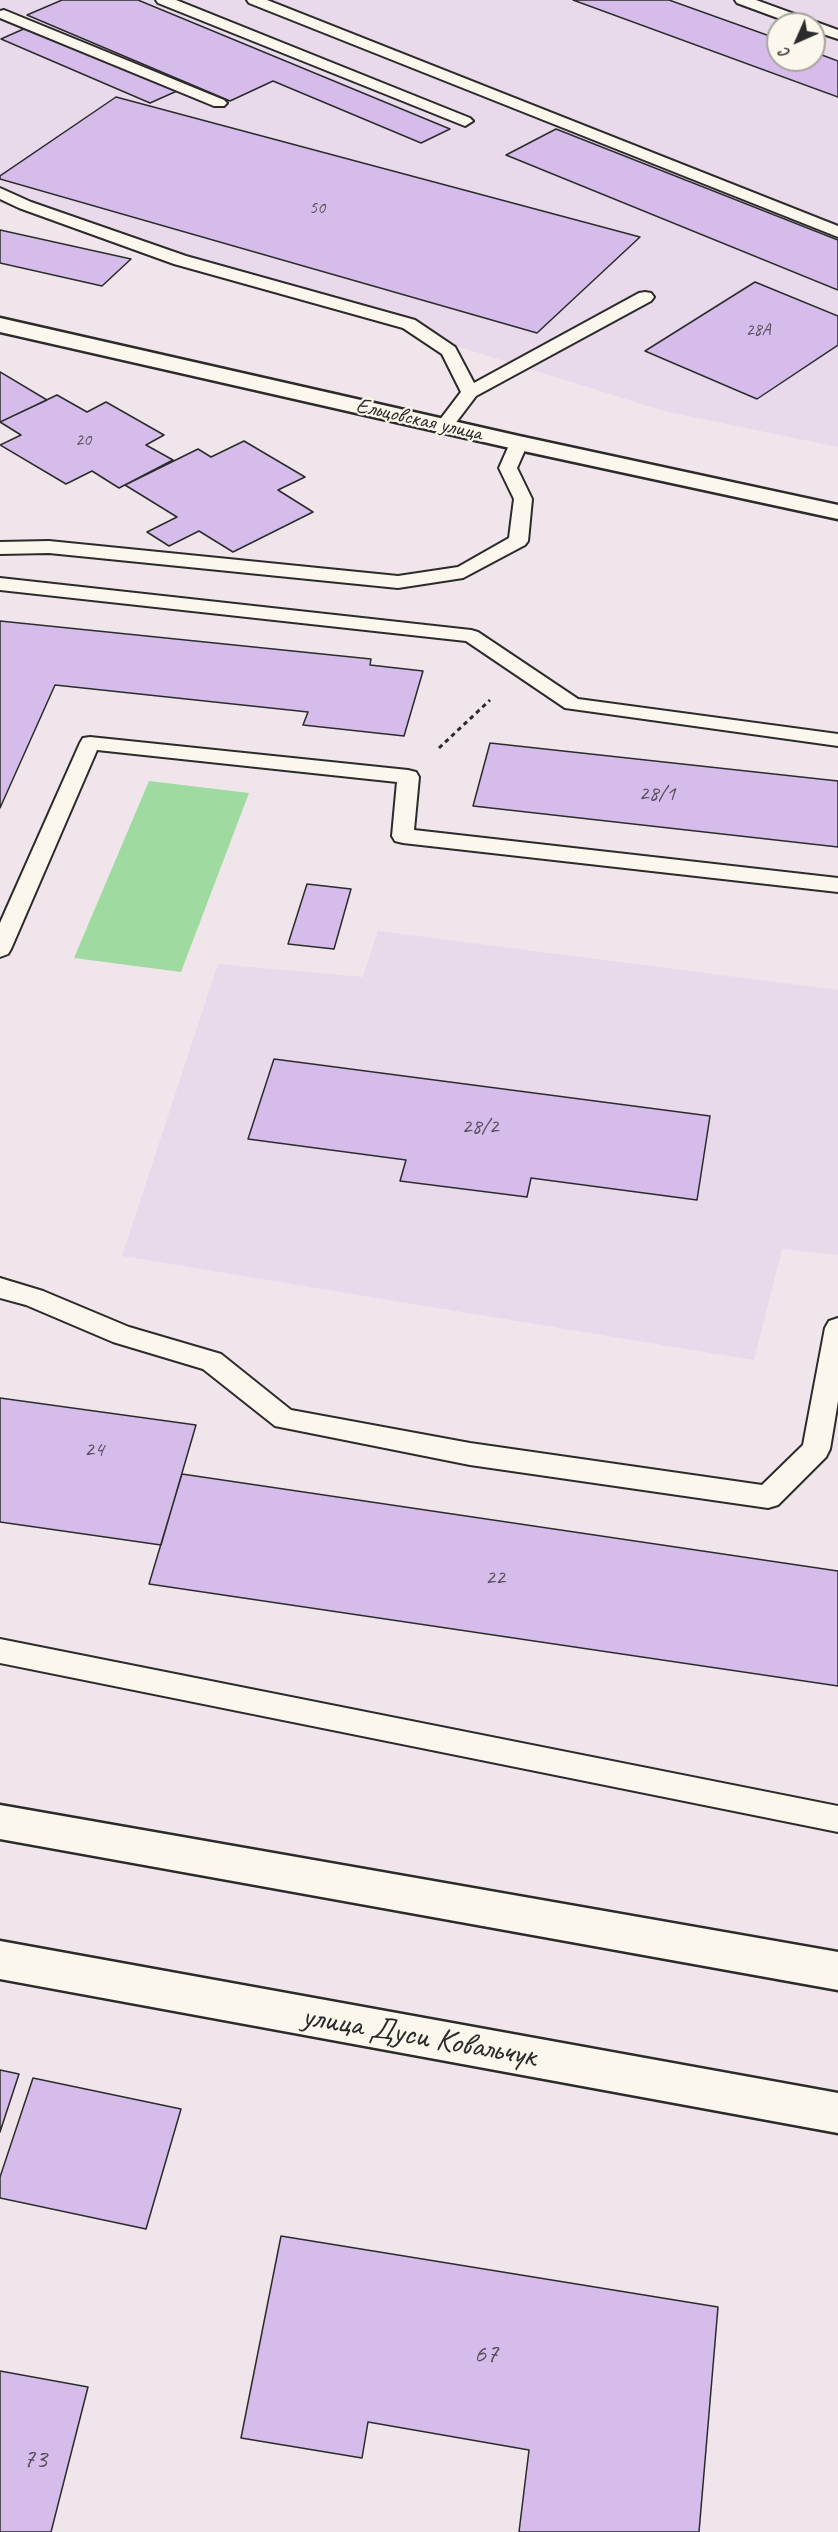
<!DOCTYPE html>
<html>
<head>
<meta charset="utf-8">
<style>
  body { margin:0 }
  #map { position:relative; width:838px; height:2532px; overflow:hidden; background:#f0e5eb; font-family:Caveat,sans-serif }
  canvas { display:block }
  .north { position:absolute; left:766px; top:12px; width:60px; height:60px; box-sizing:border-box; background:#fbf7ec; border:2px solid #a8a59f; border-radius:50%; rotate:225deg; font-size:16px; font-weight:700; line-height:24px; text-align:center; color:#2b2b2b }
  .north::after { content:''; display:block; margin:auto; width:21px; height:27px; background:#2b2b2b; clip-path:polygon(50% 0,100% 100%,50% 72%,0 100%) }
</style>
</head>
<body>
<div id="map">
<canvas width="838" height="2532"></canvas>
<div class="north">С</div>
</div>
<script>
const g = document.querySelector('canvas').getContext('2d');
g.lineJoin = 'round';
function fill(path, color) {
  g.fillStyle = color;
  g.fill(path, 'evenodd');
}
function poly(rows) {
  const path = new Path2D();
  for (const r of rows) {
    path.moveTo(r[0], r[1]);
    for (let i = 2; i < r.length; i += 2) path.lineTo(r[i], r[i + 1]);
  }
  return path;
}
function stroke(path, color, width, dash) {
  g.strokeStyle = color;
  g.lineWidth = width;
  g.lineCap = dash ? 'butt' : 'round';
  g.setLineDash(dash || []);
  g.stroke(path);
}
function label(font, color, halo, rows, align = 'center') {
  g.font = font + ' Caveat,sans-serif';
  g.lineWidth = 4.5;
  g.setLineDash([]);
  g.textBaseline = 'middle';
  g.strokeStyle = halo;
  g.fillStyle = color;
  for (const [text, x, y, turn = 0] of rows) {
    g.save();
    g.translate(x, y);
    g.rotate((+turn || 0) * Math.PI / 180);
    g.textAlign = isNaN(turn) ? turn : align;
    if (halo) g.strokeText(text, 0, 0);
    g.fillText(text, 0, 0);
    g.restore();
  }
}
const built = poly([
  [0,0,838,0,838,447,664,411,0,203],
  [778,24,814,24,814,60,778,60],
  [378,931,838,990,838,1255,782,1249,754,1360,122,1256,218,964,363,977]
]);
const green = poly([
  [149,781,249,793,181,972,74,958]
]);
const building = poly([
  [62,0,138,0,450,129,421,143,273,81,230,101,27,15,62,0],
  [573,0,669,0,778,39,778,60,814,60,814,52,838,61,838,97,573,0],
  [28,27,177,91,150,103,1,39,28,27],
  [116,97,640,237,537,333,0,179,0,176,116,97],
  [556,129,838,240,838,290,506,155,556,129],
  [0,230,131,259,102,286,0,263,0,230],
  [755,282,838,316,838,345,757,399,645,351,755,282],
  [0,372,47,400,0,422,0,372],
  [57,395,87,412,106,402,164,435,146,445,173,460,119,488,92,471,66,484,0,445,21,435,0,422,57,395],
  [244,441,305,477,278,490,313,512,233,552,199,531,169,546,147,532,177,517,125,485,198,449,211,457,244,441],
  [0,621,371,659,370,665,423,671,404,736,303,725,308,712,55,685,0,808,0,621],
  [490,743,838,781,838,847,473,806,490,743],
  [307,884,351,889,334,949,288,944,307,884],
  [274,1059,710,1116,697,1200,531,1178,527,1197,400,1181,406,1160,248,1139,274,1059],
  [0,1398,196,1425,161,1545,0,1522,0,1398],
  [182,1474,838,1571,838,1686,149,1584,182,1474],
  [0,2070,19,2074,0,2132,0,2070],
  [33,2078,181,2109,146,2229,0,2198,0,2177,33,2078],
  [281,2236,718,2307,699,2532,519,2532,529,2450,368,2422,362,2458,241,2438,281,2236],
  [0,2371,88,2387,51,2532,0,2532,0,2371]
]);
const path = poly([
  [439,748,490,700]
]);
const lane = poly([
  [156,0,176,0,470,118,473,121,465,126,460,124,158,3,156,0],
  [247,0,267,0,838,226,838,237,249,3,247,0],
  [735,0,756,0,838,30,838,39,814,31,814,24,794,24,737,3,735,0],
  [4,10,224,100,227,103,224,106,214,106,0,18,0,11,4,10],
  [0,188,31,202,186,256,415,320,455,347,474,383,639,293,645,292,651,293,654,297,651,301,476,396,451,429,445,430,439,429,436,425,461,392,442,354,403,328,174,264,19,208,0,199,0,188],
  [519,438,525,439,528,443,517,468,532,499,528,541,525,545,463,578,398,588,49,553,0,554,0,542,49,541,398,576,458,567,509,538,514,499,499,468,510,443,513,439,519,438],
  [0,578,471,630,478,632,578,699,838,734,838,746,565,708,466,641,0,590,0,578],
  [90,737,408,770,416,772,419,777,414,830,838,878,838,892,403,843,395,841,392,836,397,782,97,750,11,949,8,954,0,957,0,923,80,743,83,738,90,737],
  [0,1278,43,1291,129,1327,221,1354,291,1410,470,1443,762,1485,803,1445,825,1328,829,1321,838,1318,838,1401,830,1449,826,1457,778,1505,768,1508,470,1465,275,1426,203,1369,113,1342,26,1305,0,1298,0,1278],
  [0,1639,838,1806,838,1832,0,1663,0,1639]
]);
const street = poly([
  [0,318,519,436,838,505,838,519,519,450,0,332,0,318]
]);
const primary = poly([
  [0,1805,838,1952,838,1990,0,1839,0,1805],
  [0,1941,838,2093,838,2133,0,1979,0,1941]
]);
const farNumbernames = [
  ["50",317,208],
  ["28А",758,330],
  ["20",83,440]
];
const farStreetnames = [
  ["Ельцовская улица",419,420,13]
];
const numberNames = [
  ["28/1",657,794],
  ["28/2",480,1127],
  ["24",94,1450],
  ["22",495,1578]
];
const nearNumbernames = [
  ["67",486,2355],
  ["73",35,2460]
];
const nearStreetnames = [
  ["улица Дуси Ковальчук",419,2037,10]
];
fill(built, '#e8d9eb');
fill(green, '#9fdba1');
fill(building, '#d6bcea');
stroke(building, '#2b2b2b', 1.5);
stroke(lane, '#2b2b2b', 4);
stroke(street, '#2b2b2b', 5);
stroke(primary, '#2b2b2b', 5);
stroke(path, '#2b2b2b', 3, [4.5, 4]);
fill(lane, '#fbf7ec');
fill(street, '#fbf7ec');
fill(primary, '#fbf7ec');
label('18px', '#564f5b', null, farNumbernames);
label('22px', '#2b2b2b', '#fbf7ec', farStreetnames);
label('22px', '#564f5b', null, numberNames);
label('27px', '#564f5b', null, nearNumbernames);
label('32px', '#2b2b2b', '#fbf7ec', nearStreetnames);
</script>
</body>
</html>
